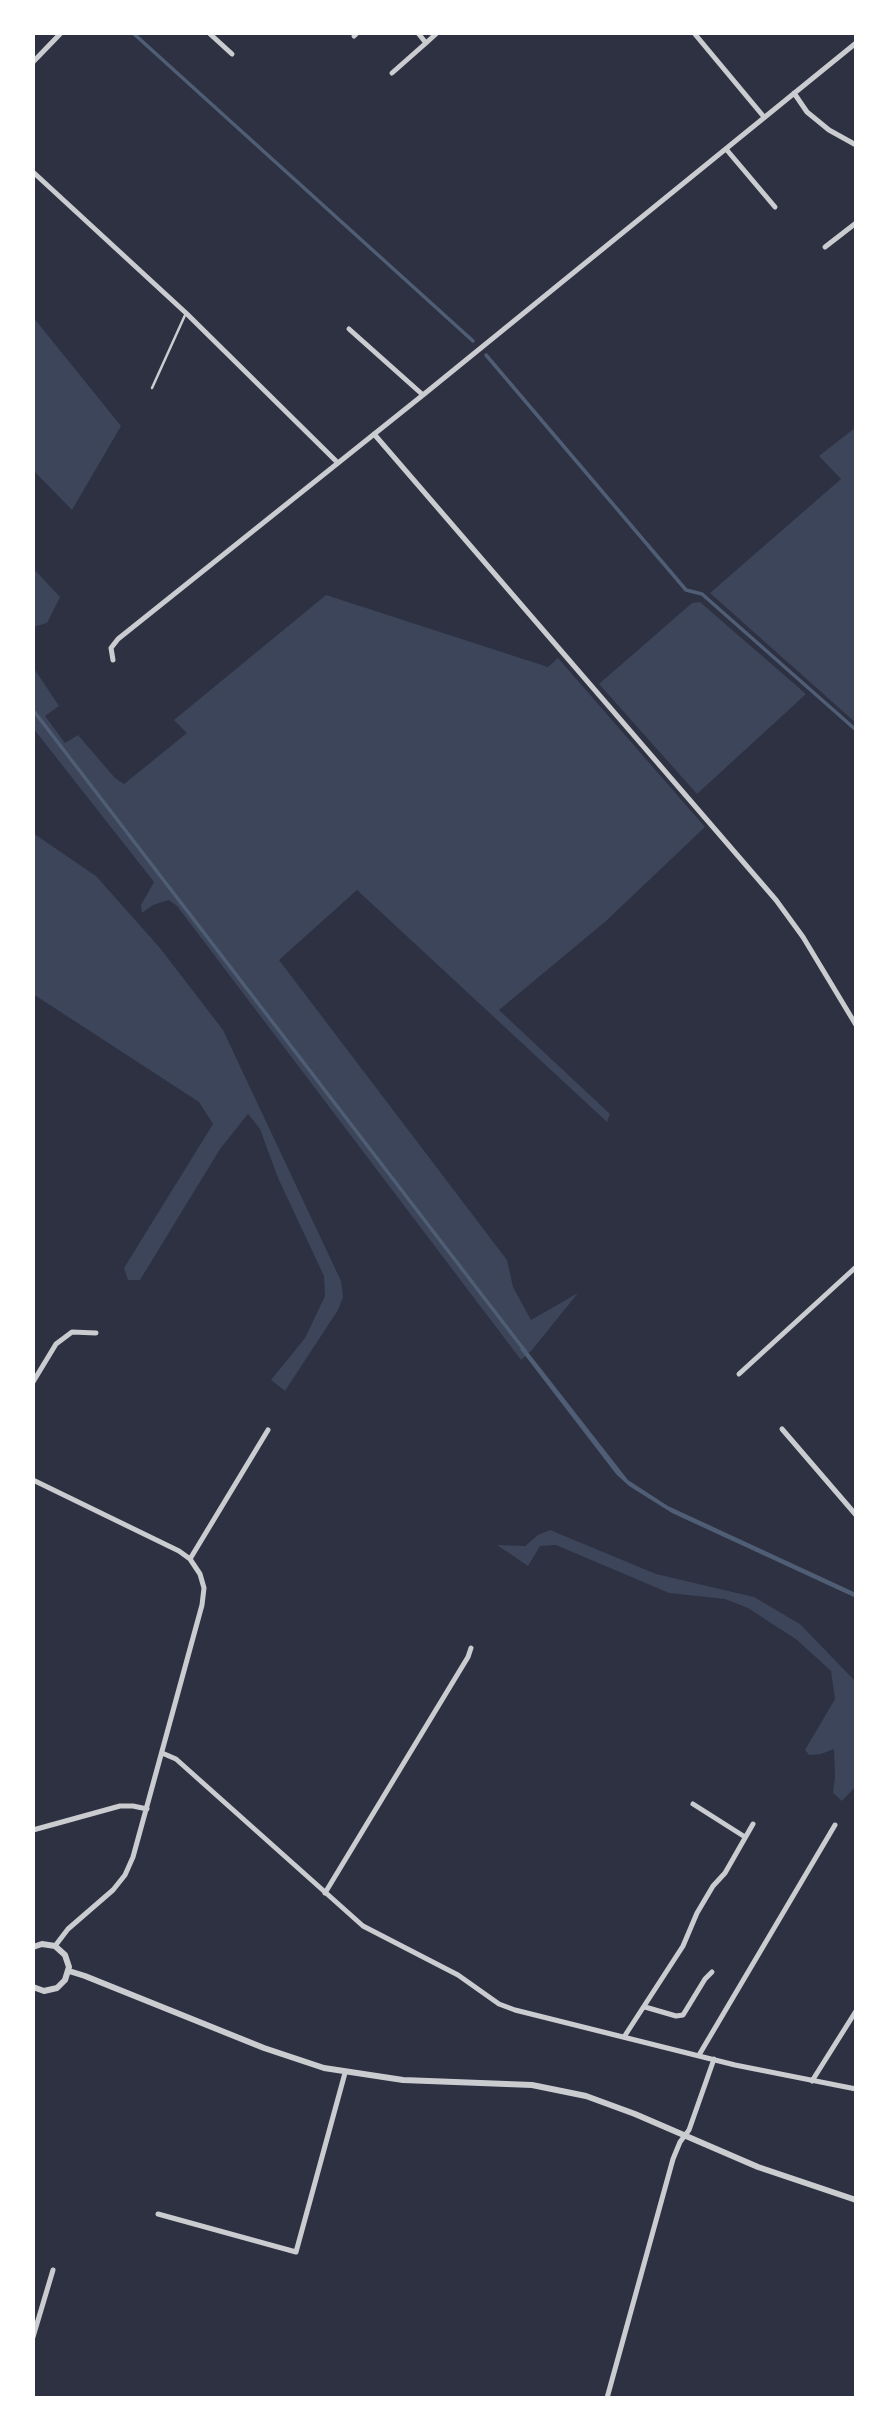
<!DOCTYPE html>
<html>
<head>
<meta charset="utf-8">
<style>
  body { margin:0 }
  #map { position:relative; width:889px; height:2431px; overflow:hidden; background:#2d3142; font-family:Barlow,sans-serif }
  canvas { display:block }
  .frame { position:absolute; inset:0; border:35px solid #fff; pointer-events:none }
</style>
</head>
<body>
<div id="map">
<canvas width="889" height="2431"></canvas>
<div class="frame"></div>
</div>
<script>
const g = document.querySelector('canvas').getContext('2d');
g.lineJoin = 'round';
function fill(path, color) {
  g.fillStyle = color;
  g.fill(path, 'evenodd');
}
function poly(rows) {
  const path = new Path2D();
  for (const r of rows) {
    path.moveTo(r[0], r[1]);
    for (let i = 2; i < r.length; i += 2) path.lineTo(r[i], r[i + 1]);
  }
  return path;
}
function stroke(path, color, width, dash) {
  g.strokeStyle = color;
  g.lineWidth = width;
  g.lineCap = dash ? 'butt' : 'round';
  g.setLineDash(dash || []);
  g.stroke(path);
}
const green = poly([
  [33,317,121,426,72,510,33,470],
  [856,427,856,723,710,593,841,479,819,456],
  [33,568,60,597,47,623,33,627],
  [326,595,548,667,558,658,705,827,606,921,499,1010,610,1114,607,1122,357,890,279,960,507,1260,513,1287,531,1320,578,1293,532,1350,521,1360,177,906,169,900,153,905,142,913,141,905,154,882,33,728,33,667,59,706,45,716,65,743,78,735,115,778,124,784,187,733,174,720],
  [700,602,806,694,697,794,599,684,692,603],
  [33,833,96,876,160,948,223,1030,341,1281,343,1297,338,1310,285,1391,271,1380,305,1338,325,1296,324,1276,278,1178,260,1129,248,1114,220,1149,140,1280,128,1280,124,1268,213,1124,199,1102,33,994],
  [550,1530,656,1574,754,1597,800,1624,856,1682,856,1786,842,1801,833,1793,835,1777,834,1749,821,1754,809,1755,805,1750,835,1699,831,1671,797,1640,748,1608,725,1599,669,1593,556,1545,540,1546,528,1566,497,1545,525,1546,538,1535]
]);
const water = poly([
  [524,1347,628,1480,668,1506,856,1593,856,1598,672,1513,629,1486,616,1474,520,1349]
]);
const stream = poly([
  [133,33,473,341],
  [486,355,686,590,702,594,856,730],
  [33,710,525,1351]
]);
const service = poly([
  [152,388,186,313]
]);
const minor = poly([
  [209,33,232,54],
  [418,33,426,43,437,33],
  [694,33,764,117],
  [354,36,357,33],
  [33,62,61,33],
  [392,73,426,43],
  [794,93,807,112,829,130,856,145],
  [726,149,775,207],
  [33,172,186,313,337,462],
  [825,247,856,223],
  [349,329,423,395],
  [374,434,776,900,803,937,856,1025],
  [113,660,111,648,118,639,423,395,856,43],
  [739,1374,856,1267],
  [33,1382,56,1344,72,1332,96,1333],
  [782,1429,856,1515],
  [33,1480,179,1551,190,1559,200,1574,204,1588,202,1605,133,1857,125,1875,113,1890,68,1929,55,1946],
  [190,1559,268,1430],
  [162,1753,176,1759,363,1926,458,1975,499,2004,515,2010,735,2065,856,2089],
  [693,1804,745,1837],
  [33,1830,120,1806,133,1806,147,1809],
  [325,1893,468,1657,471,1648],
  [645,2007,676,2016,683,2015,705,1979,712,1972],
  [624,2037,683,1946,697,1913,713,1886,725,1873,753,1824],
  [699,2055,835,1825],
  [812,2081,856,2011],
  [158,2214,296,2252,345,2073],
  [33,2337,53,2270],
  [607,2398,673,2159,680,2142,689,2130,714,2059]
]);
const tertiary = poly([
  [33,1947,42,1944,55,1946,65,1955,69,1967,65,1980,57,1988,44,1991,33,1987],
  [69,1971,85,1976,264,2048,324,2068,403,2080,532,2085,586,2096,635,2114,758,2167,856,2200]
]);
fill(green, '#3c4559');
fill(water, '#4f5d75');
stroke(stream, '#4f5d75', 3.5);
stroke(service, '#caccd0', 2.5);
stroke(minor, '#caccd0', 5);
stroke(tertiary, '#caccd0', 6);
</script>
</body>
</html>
